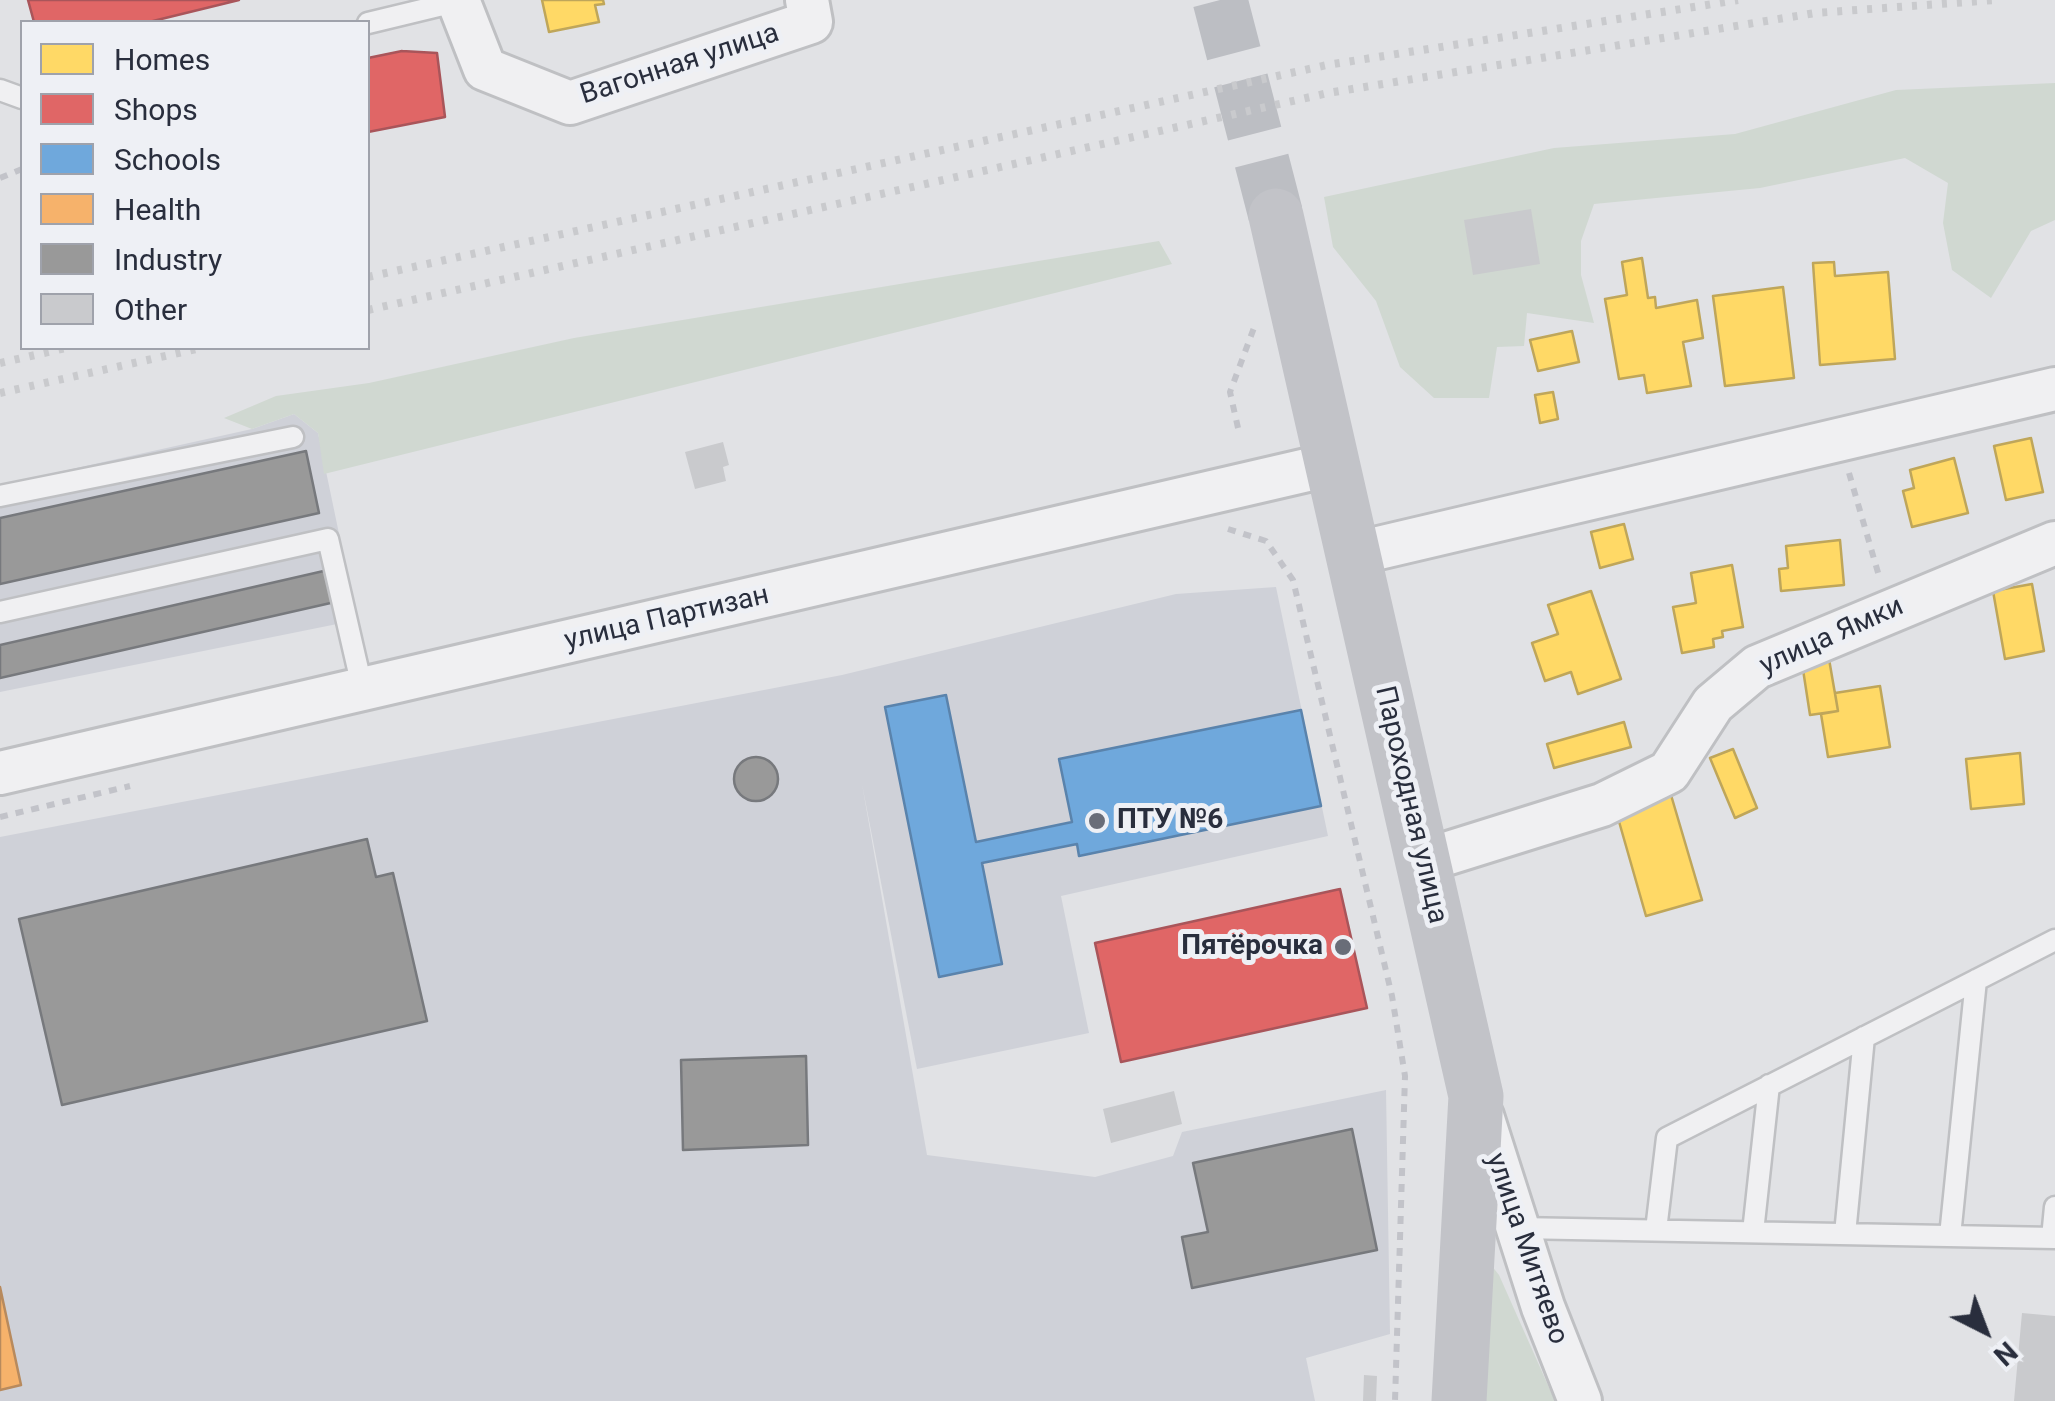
<!DOCTYPE html>
<html>
<head>
<meta charset="utf-8">
<style>
  body { margin:0 }
  #map { position:relative; width:2055px; height:1401px; overflow:hidden; background:#e1e2e5; font-family:Roboto,sans-serif }
  canvas { display:block }
  .legend { position:absolute; left:20px; top:20px; width:350px; height:330px; box-sizing:border-box; background:#eef0f5; border:2px solid #9fa2ab; margin:0; padding:12px 18px; list-style:none; font-size:30px; color:#292e3d }
  .legend li { display:flex; align-items:center; gap:20px; height:50px }
  .legend b { width:50px; border:2px solid #9fa2ab }
  .north { position:absolute; left:1935px; top:1281px; width:100px; height:100px; -webkit-text-stroke:8px #eef0f5; paint-order:stroke; rotate:138deg; font-size:28px; font-weight:700; line-height:40px; text-align:center; color:#292e3d }
  .north::after { content:''; display:block; margin:auto; width:35px; height:45px; background:#292e3d; clip-path:polygon(50% 0,100% 100%,50% 72%,0 100%) }
</style>
</head>
<body>
<div id="map">
<canvas width="2055" height="1401"></canvas>
<ul class="legend">
<li><b style="height:28px;background:#ffd966"></b>Homes</li>
<li><b style="height:28px;background:#e06666"></b>Shops</li>
<li><b style="height:28px;background:#6fa8dc"></b>Schools</li>
<li><b style="height:28px;background:#f6b26b"></b>Health</li>
<li><b style="height:28px;background:#999"></b>Industry</li>
<li><b style="height:28px;background:#c9cacd"></b>Other</li>
</ul>
<div class="north">N</div>
</div>
<script>
const g = document.querySelector('canvas').getContext('2d');
g.lineJoin = 'round';
function fill(path, color) {
  g.fillStyle = color;
  g.fill(path, 'evenodd');
}
function poly(rows) {
  const path = new Path2D();
  for (const r of rows) {
    if (r.length === 3) {
      path.moveTo(r[0] + r[2], r[1]);
      path.arc(r[0], r[1], r[2], 0, 2 * Math.PI);
      continue;
    }
    path.moveTo(r[0], r[1]);
    for (let i = 2; i < r.length; i += 2) path.lineTo(r[i], r[i + 1]);
  }
  return path;
}
function stroke(path, color, width, dash) {
  g.strokeStyle = color;
  g.lineWidth = width;
  g.lineCap = dash ? 'butt' : 'round';
  g.setLineDash(dash || []);
  g.stroke(path);
}
function label(font, color, halo, rows, align = 'center') {
  g.font = font + ' Roboto,sans-serif';
  g.lineWidth = 10;
  g.setLineDash([]);
  g.textBaseline = 'middle';
  g.strokeStyle = halo;
  g.fillStyle = color;
  for (const [text, x, y, turn = 0] of rows) {
    g.save();
    g.translate(x, y);
    g.rotate((+turn || 0) * Math.PI / 180);
    g.textAlign = isNaN(turn) ? turn : align;
    if (halo) g.strokeText(text, 0, 0);
    g.fillText(text, 0, 0);
    g.restore();
  }
}
const built = poly([
  [294,414,318,433,357,620,0,692,0,485,252,429],
  [1276,587,1328,836,1061,896,1089,1033,917,1069,862,784,927,1155,1095,1177,1173,1156,1182,1132,1386,1090,1390,1334,1306,1358,1315,1401,0,1401,0,837,842,675,1176,594]
]);
const green = poly([
  [2055,83,2055,220,2031,231,1991,298,1952,270,1943,223,1948,183,1905,158,1760,188,1594,204,1581,241,1581,275,1594,323,1527,313,1524,346,1497,347,1489,398,1434,398,1400,367,1376,301,1333,247,1324,197,1554,148,1735,134,1896,90],
  [1159,241,1172,264,324,474,318,433,294,414,252,429,224,418,276,396,369,383,574,338],
  [1491,1265,1499,1275,1555,1401,1476,1401]
]);
const homes = poly([
  [542,0,603,0,604,4,595,5,599,22,549,32,542,0],
  [1642,258,1648,298,1655,297,1656,308,1697,300,1703,338,1683,342,1691,386,1647,393,1644,375,1619,379,1605,299,1627,295,1622,262,1642,258],
  [1834,262,1835,276,1888,272,1895,359,1820,365,1813,263,1834,262],
  [1783,287,1794,378,1725,386,1713,296,1783,287],
  [1572,331,1579,362,1538,371,1530,340,1572,331],
  [1553,392,1558,419,1540,423,1535,395,1553,392],
  [2031,438,2043,492,2006,500,1994,446,2031,438],
  [1954,458,1968,513,1912,527,1903,491,1914,488,1910,470,1954,458],
  [1624,524,1633,559,1600,568,1591,532,1624,524],
  [1840,540,1844,585,1781,591,1779,569,1788,568,1786,546,1840,540],
  [1732,565,1743,627,1722,631,1723,637,1713,639,1714,647,1682,653,1673,607,1696,603,1691,573,1732,565],
  [2032,584,2044,651,2005,659,1993,591,2032,584],
  [1591,591,1621,679,1578,694,1571,672,1545,681,1532,643,1558,634,1548,605,1591,591],
  [1829,659,1838,711,1810,715,1802,663,1829,659],
  [1880,686,1890,747,1828,757,1821,714,1838,711,1835,693,1880,686],
  [1624,722,1631,747,1554,768,1547,744,1624,722],
  [1733,749,1757,808,1735,818,1710,758,1733,749],
  [2020,753,2024,804,1971,809,1966,759,2020,753],
  [1671,795,1702,900,1646,916,1616,811,1671,795]
]);
const shops = poly([
  [28,0,239,0,149,22,34,22,28,0],
  [402,51,437,53,445,117,368,132,368,58,402,51],
  [1340,889,1367,1008,1121,1062,1095,943,1340,889]
]);
const schools = poly([
  [946,695,976,842,1072,822,1059,759,1301,710,1321,806,1079,856,1077,844,982,863,1002,964,939,977,885,707,946,695]
]);
const health = poly([
  [0,1287,21,1385,0,1390,0,1287]
]);
const industry = poly([
  [306,451,319,513,0,584,0,518,306,451],
  [328,570,335,602,0,678,0,645,328,570],
  [756,779,22],
  [367,839,376,877,393,873,427,1021,62,1105,19,919,367,839],
  [806,1056,808,1145,683,1150,681,1060,806,1056],
  [1352,1129,1377,1250,1192,1288,1182,1237,1208,1232,1193,1163,1352,1129]
]);
const building = poly([
  [1531,209,1540,264,1473,275,1464,220],
  [723,442,729,465,723,467,726,481,695,489,685,452],
  [1174,1091,1182,1124,1111,1143,1103,1109],
  [2022,1313,2055,1316,2055,1401,2014,1401],
  [1364,1375,1377,1376,1376,1401,1363,1401]
]);
const secondaryTunnel = poly([
  [1220,0,1276,216]
]);
const path = poly([
  [0,178,22,169],
  [1238,428,1230,392,1255,325],
  [1849,473,1879,576],
  [1228,529,1266,541,1293,580,1392,996,1405,1076,1395,1401],
  [0,817,130,786]
]);
const service = poly([
  [368,23,459,1],
  [0,90,22,98],
  [0,496,293,437],
  [0,612,328,539,363,691],
  [1518,1228,2055,1238],
  [1656,1230,1667,1138,2055,940],
  [1753,1232,1769,1085],
  [1845,1234,1864,1037],
  [1950,1236,1976,980],
  [2052,1238,2055,1207]
]);
const minor = poly([
  [458,0,485,69,570,103,811,22,807,0],
  [1353,554,2055,389],
  [0,773,1333,464],
  [1423,861,1602,805,1669,772,1713,704,1757,667,2055,543],
  [1482,1116,1543,1307,1580,1401]
]);
const secondary = poly([
  [1276,216,1476,1096,1459,1401]
]);
const rail = poly([
  [368,277,1327,65,1738,0],
  [368,310,1328,93,1815,13,1995,0],
  [0,363,66,348],
  [0,393,201,348]
]);
const markers = [
  [1097,821,10,"#696d78"],
  [1343,947,10,"#696d78"]
];
const streetNames = [
  ["Вагонная улица",680,65,-18],
  ["улица Партизан",667,619,-13],
  ["улица Ямки",1832,637,-24],
  ["Пароходная улица",1410,805,77],
  ["улица Митяево",1526,1249,71]
];
const poiNames = [
  ["ПТУ №6",1117,821],
  ["Пятёрочка",1323,947,"right"]
];
fill(built, '#cfd1d8');
fill(green, '#d0d8d1');
fill(homes, '#ffd966');
stroke(homes, '#bfa65a', 2.5);
fill(shops, '#e06666');
stroke(shops, '#a9555a', 2.5);
fill(schools, '#6fa8dc');
stroke(schools, '#5a83ac', 2.5);
fill(health, '#f6b26b');
stroke(health, '#b88a5d', 2.5);
fill(industry, '#999');
stroke(industry, '#77797d', 2.5);
fill(building, '#c9cacd');
stroke(secondaryTunnel, '#bcbec3', 55, [55, 28]);
stroke(service, '#bfc0c3', 25);
stroke(minor, '#bfc0c3', 48);
stroke(path, '#c2c3c9', 6, [8, 8]);
stroke(service, '#f0f0f2', 20);
stroke(minor, '#f0f0f2', 42);
stroke(secondary, '#c2c3c8', 55);
stroke(rail, '#c9cacd', 8, [5, 10]);
for (const [x, y, r, color] of markers) {
  const dot = new Path2D();
  dot.arc(x, y, r, 0, 2 * Math.PI);
  g.fillStyle = color;
  g.fill(dot);
  stroke(dot, '#eef0f5', 4);
}
label('28px', '#292e3d', '#eef0f5', streetNames);
label('bold 28px', '#292e3d', '#eef0f5', poiNames, 'left');
</script>
</body>
</html>
